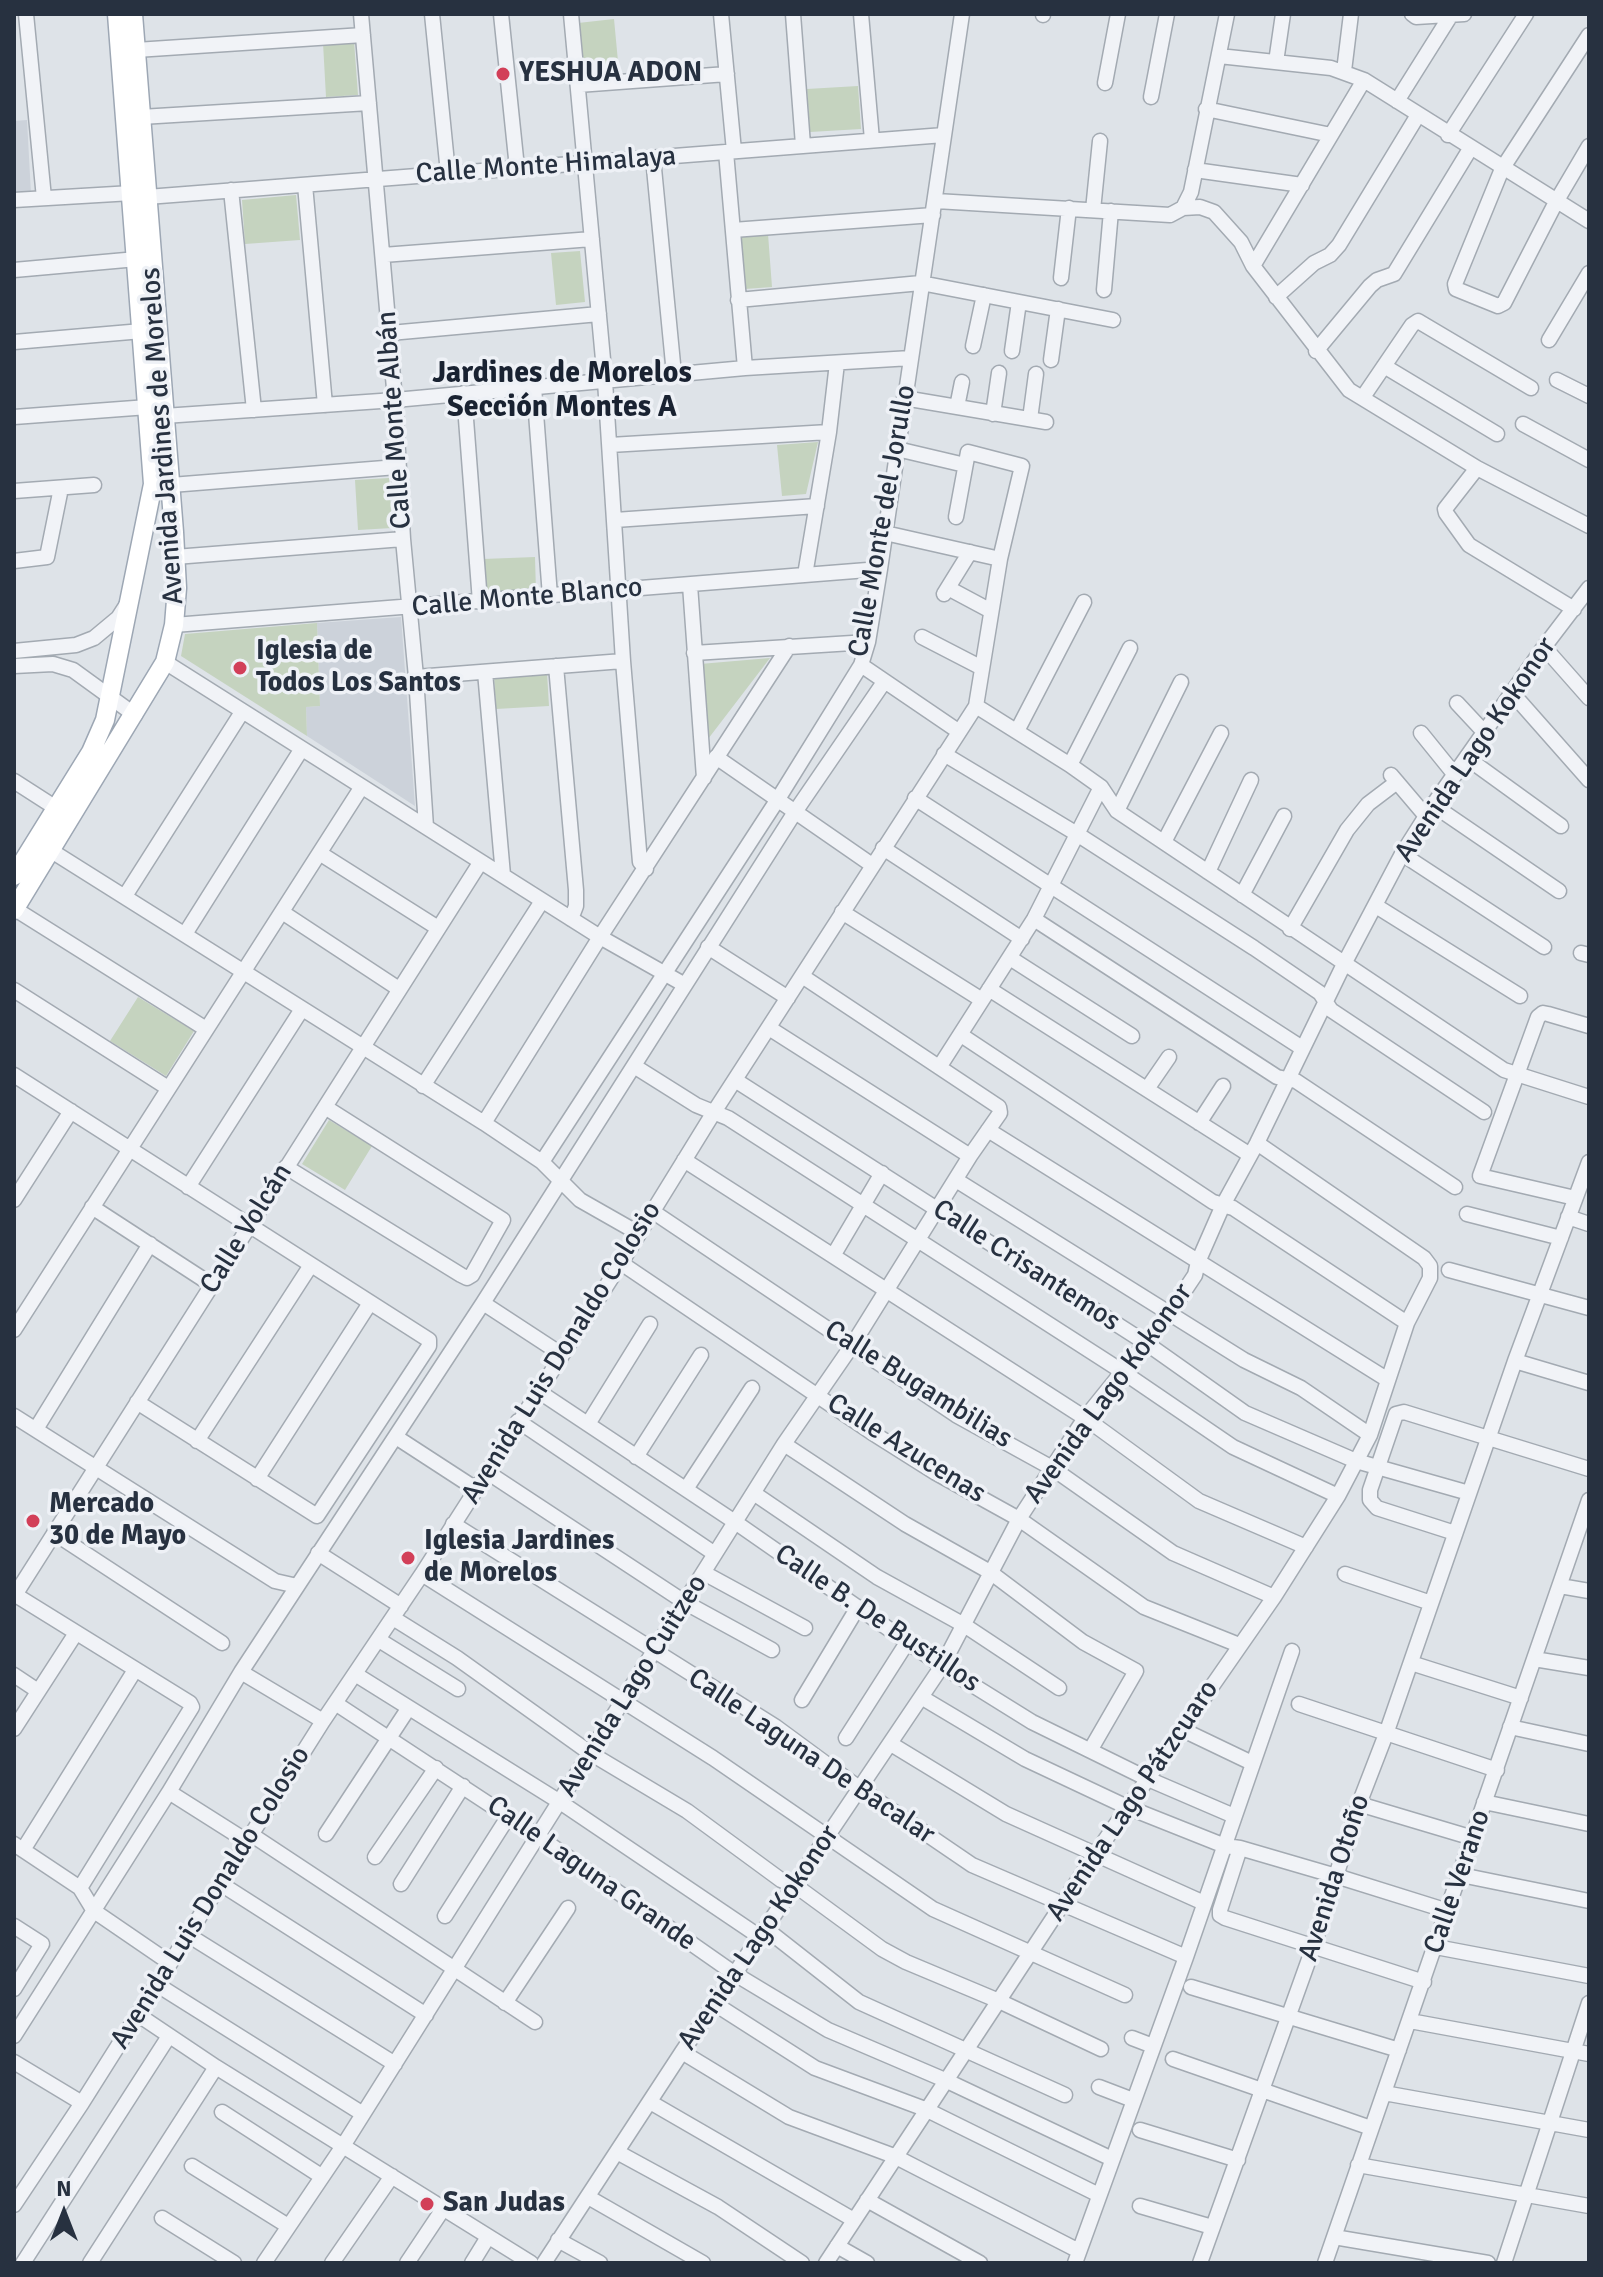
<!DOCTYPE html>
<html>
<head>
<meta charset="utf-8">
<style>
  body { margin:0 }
  #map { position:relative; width:1603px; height:2277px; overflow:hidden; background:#dee3e8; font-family:Signika,sans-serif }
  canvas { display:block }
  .frame { position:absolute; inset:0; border:16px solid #273140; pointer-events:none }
  .north { position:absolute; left:24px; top:2173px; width:80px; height:80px; -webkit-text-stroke:6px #eef1f6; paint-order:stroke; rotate:0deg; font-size:22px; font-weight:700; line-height:32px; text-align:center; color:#273140 }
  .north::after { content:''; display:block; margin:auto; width:28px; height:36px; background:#273140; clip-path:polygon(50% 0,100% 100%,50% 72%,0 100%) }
</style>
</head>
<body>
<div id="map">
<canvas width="1603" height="2277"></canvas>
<div class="frame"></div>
<div class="north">N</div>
</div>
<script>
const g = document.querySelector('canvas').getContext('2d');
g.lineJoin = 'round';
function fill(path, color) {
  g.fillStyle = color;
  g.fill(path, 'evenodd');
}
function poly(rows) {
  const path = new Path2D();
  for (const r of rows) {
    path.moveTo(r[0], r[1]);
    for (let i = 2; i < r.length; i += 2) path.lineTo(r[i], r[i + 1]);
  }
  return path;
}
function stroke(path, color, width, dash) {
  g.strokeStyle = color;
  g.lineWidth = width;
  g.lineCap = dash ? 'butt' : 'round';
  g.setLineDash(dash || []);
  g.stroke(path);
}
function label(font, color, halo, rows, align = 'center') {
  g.font = font + ' Signika,sans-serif';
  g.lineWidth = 7;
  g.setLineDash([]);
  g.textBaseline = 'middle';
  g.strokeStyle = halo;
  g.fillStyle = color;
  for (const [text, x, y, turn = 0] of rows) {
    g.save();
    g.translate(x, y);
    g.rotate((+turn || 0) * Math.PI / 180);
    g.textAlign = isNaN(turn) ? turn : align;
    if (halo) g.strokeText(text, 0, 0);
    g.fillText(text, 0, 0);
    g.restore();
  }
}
const built = poly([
  [27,120,31,194,14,196,14,121],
  [401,617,415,806,307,736,306,707,320,706,317,623]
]);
const green = poly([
  [614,19,619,72,584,76,578,23],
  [354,41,358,95,326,97,323,43],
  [858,86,861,129,810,132,807,89],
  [296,195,300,240,245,244,242,200],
  [768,234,772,287,745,289,741,236],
  [580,251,585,302,556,305,551,253],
  [818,442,806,494,782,496,777,445],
  [389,478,392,528,358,530,355,480],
  [535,557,536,592,484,594,483,559],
  [317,623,320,706,306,707,307,736,181,656,185,634],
  [770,658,705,743,700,664],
  [547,673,549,706,496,709,494,676],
  [138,997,194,1031,166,1076,110,1041],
  [329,1120,372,1146,345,1190,302,1164]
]);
const minor = poly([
  [26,14,44,198],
  [361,14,395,400,403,539,416,677,426,827],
  [432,14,448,173],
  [501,14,517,168],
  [571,14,605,381,623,661,640,862,646,869],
  [721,14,734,151],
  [793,14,803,145],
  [861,14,872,140],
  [1412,14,1416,17,1464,14],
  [1043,15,1043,14],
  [1589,35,1502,169,1455,284,1456,289,1498,306,1504,303,1556,202,1589,146],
  [136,50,363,35],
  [1219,56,1331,68,1364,80,1589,221],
  [1276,62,1283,14],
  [1344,71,1351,14],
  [1105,83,1118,14],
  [578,85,727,74],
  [1151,97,1167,14],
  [1397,101,1451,15],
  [1206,109,1331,135],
  [141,117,369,103],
  [1448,135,1526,14],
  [726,152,745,368],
  [653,158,674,374],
  [1195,170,1302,185],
  [305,185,325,405],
  [231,190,254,410],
  [147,197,944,135],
  [14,200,132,193],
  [936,201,1170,215,1183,208,1200,207,1214,212,1241,242,1253,266,1349,390,1477,468,1589,526],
  [1183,208,1191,192,1227,14],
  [1093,210,1100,141],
  [733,230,933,215],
  [383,255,592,239],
  [1253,266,1364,80],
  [14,270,137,259],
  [1061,278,1069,208],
  [1104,290,1111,211],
  [1276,297,1314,263,1330,255,1339,245,1418,115],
  [738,300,921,283,1113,320],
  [390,333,599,314],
  [1549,340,1589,273],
  [14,342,142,331],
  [973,346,984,295],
  [1012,351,1019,302],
  [1316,351,1370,286,1377,280,1394,274,1470,149],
  [1051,360,1058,309],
  [1384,366,1497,434],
  [1557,380,1589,396],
  [534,387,550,596],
  [464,393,480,602],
  [1363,397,1412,325,1418,321,1531,388],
  [904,398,1046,422],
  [957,407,962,382],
  [993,414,999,373],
  [164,416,395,400,745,368,911,358],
  [14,417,148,407],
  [1030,419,1036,374],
  [1523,424,1589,460],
  [610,445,829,432],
  [897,449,965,465],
  [1477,468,1445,509,1446,513,1469,545,1574,609],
  [171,485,397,467],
  [14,491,94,485],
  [615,520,817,506],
  [885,533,1000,559],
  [175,557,403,539],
  [14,561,47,557,61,488],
  [805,575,829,432,837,363],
  [690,585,704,778],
  [948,588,991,611],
  [944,594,970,552],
  [174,625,880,569],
  [922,637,982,668],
  [1544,647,1589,698],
  [14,651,76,645,94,638,118,618,127,604],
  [694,653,868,642],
  [165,662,600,937,685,985],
  [861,665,958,731],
  [14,666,53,664,73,670,135,715],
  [556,666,576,890,576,906,571,919],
  [485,672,503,875],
  [416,677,623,661],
  [1513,694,1589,780],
  [1457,703,1485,733],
  [976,706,1070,765,1101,787,1117,811,1504,1070,1589,1097],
  [1017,731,1084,602],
  [1421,733,1455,775],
  [944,754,1077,834,1254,948,1320,993,1331,1010,1484,1112],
  [716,757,872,865],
  [1467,758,1561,826],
  [1070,765,1130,648],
  [1391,775,1425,815],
  [14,781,56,808],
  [915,798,1302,1048],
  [1433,805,1559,891],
  [1117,811,1181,682],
  [1164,842,1221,733],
  [883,848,1022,939],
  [50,850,484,1123,542,1162,580,1200,638,1233],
  [321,854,438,928],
  [1402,854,1544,947],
  [1208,872,1251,780],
  [1242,895,1284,816],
  [125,896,242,712],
  [1376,906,1520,996],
  [15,909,206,1029],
  [282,912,399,989],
  [842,912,982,1000],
  [1034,919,1277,1077,1296,1081,1455,1187],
  [1290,929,1347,830,1368,804,1397,782],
  [185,934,301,750],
  [708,947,788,998],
  [1581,953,1589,955],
  [1010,958,1132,1036],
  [989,989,1250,1155],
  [14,990,168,1088],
  [769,1028,970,1156],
  [961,1035,1213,1202,1233,1208,1407,1323],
  [634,1066,696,1105,728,1118,1123,1372,1233,1447,1338,1496],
  [940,1066,1034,919,1101,787],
  [14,1075,429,1340,429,1346,317,1516,137,1402],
  [735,1080,1146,1343,1245,1413,1356,1461,1469,1493],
  [423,1086,542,901],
  [1147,1089,1169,1057],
  [484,1123,600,937,789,646],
  [1199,1123,1223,1086],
  [988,1130,1388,1380],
  [684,1160,1085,1418,1199,1501,1306,1547],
  [542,1162,778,799,861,665,868,642,880,569,962,14],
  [286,1167,461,1275,467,1278,472,1275,503,1220,325,1107],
  [956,1180,1244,1360,1301,1388,1370,1435],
  [188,1187,302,1009],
  [1575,1198,1480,1176,1538,1017,1543,1013,1548,1014,1589,1026],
  [14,1200,71,1111],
  [92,1207,212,1285],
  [652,1211,956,1415,1052,1468,1173,1553,1274,1597],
  [1467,1214,1561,1238],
  [1568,1217,1589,1224],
  [833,1256,882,1173],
  [621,1263,871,1432,936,1473,1019,1519,1144,1607,1239,1645],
  [1449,1270,1589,1308],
  [483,1303,561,1354],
  [14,1330,361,788],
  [1515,1361,1589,1383],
  [538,1391,735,1522,942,1666,1032,1722,1148,1779,1234,1816],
  [14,1416,275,1581,297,1586],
  [518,1421,715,1554],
  [588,1424,650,1324],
  [36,1429,150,1244],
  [396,1437,476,1489],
  [197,1441,311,1265],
  [784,1444,905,1524,990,1572,1083,1642,1136,1671,1091,1749],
  [636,1457,701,1355],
  [487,1472,686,1603,772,1650],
  [257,1479,370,1303],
  [686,1489,752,1388],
  [755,1494,877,1577,964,1625,1059,1688],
  [453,1524,776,1727,859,1788,972,1865,1186,1957],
  [54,1533,222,1643],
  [1455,1533,1377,1508,1370,1500,1370,1490,1396,1414,1404,1412,1589,1469],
  [318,1553,401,1606],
  [704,1573,805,1628],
  [422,1574,713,1758,933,1909,1125,1995],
  [1345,1574,1431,1603],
  [1560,1586,1589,1591],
  [14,1594,190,1703,192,1707,80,1888],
  [15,1595,480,863],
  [393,1618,457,1658,590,1753,687,1811,781,1880,796,1886,882,1949,906,1962,999,2001,1101,2049],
  [379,1640,458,1689],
  [1534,1659,1589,1668],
  [1411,1663,1521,1698],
  [241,1672,323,1721],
  [355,1674,560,1802,760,1937],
  [14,1675,38,1691],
  [921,1697,1025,1759,1127,1807,1225,1846,1240,1848,1336,1876,1448,1911],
  [802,1700,858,1607],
  [335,1703,539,1837,735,1974,828,2030,945,2080,1112,2159],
  [1299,1704,1497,1770],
  [1510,1727,1589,1744],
  [14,1729,76,1633],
  [1181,1729,1252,1763],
  [846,1738,908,1641],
  [891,1744,1006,1814,1204,1903],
  [169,1792,248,1842],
  [1484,1802,1589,1824],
  [1359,1804,1473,1838],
  [326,1834,408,1709],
  [252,1835,535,2022],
  [14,1844,80,1888,94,1911,170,1963],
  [1240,1848,1220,1910,1220,1915,1225,1918,1424,1982],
  [23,1850,135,1670],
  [375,1857,436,1768],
  [1461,1875,1589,1901],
  [221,1884,426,2015],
  [401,1884,463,1786],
  [445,1916,508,1817],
  [14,1926,42,1944,14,1989],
  [766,1929,859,2002,1065,2095],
  [188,1935,395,2064],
  [1436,1947,1589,1976],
  [156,1984,363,2114],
  [1191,1987,1399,2050],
  [505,2003,568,1908],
  [715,2004,815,2068,925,2109,1099,2195],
  [137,2014,216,2067,531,2263],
  [1410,2021,1589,2054],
  [14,2036,169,1792,241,1672,483,1303,795,812,884,682],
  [1132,2038,1153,2046],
  [682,2052,789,2117,894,2156,1079,2251],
  [1173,2059,1371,2128],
  [14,2062,82,2103],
  [1099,2087,1133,2100],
  [1384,2093,1589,2130],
  [650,2102,854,2220],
  [222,2112,321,2176],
  [1140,2130,1238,2160],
  [617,2152,718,2207,802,2263],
  [1358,2165,1589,2206],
  [192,2166,288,2226],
  [588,2197,703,2263],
  [867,2200,980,2263],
  [14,2205,82,2103,323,1721,422,1574,621,1263,714,1112,976,706,1000,559,1022,466,968,452,956,517],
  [1140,2206,1212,2227],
  [162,2218,234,2263],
  [1334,2237,1488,2263],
  [558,2240,600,2263],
  [837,2246,867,2263],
  [23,2263,169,2036],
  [90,2263,216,2067],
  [264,2263,343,2146,784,1444,853,1344,970,1156,1000,1113,999,1107,802,976],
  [332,2263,392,2176],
  [407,2263,443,2209],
  [472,2263,488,2237],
  [544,2263,682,2052,942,1666,1019,1519,1052,1468,1085,1418,1169,1314,1195,1275,1198,1262,1223,1205,1257,1143,1344,964,1402,854,1433,805,1544,647,1589,588],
  [826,2263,1094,1856,1274,1597,1338,1496,1370,1435,1407,1323,1430,1278,1430,1266,1424,1258,1257,1143],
  [1075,2263,1186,1957,1292,1651],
  [1200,2263,1313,1948,1359,1804,1386,1734,1515,1361,1589,1162],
  [1325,2263,1589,1500],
  [1504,2263,1589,2003]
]);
const major = poly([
  [14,876,91,752,105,720,153,484,117,14],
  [14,910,165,662,174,625,177,588,174,532,133,14]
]);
const markers = [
  [503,74,8,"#d23f58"],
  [240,668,8,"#d23f58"],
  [33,1521,8,"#d23f58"],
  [408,1558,8,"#d23f58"],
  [427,2204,8,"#d23f58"]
];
const poiNames = [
  ["YESHUA ADON",519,74],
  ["Iglesia de",256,652],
  ["Todos Los Santos",256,684],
  ["Mercado",49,1505],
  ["30 de Mayo",49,1537],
  ["Iglesia Jardines",424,1542],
  ["de Morelos",424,1574],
  ["San Judas",443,2204]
];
const streetNames = [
  ["Calle Monte Himalaya",546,166,-4],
  ["Calle Monte Albán",395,420,-94],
  ["Avenida Jardines de Morelos",163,436,-94],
  ["Calle Monte del Jorullo",883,521,-80],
  ["Calle Monte Blanco",527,598,-5],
  ["Avenida Lago Kokonor",1476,750,-56],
  ["Calle Volcán",247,1229,-58],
  ["Calle Crisantemos",1026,1266,33],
  ["Avenida Luis Donaldo Colosio",562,1353,-58],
  ["Calle Bugambilias",918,1385,32],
  ["Avenida Lago Kokonor",1109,1394,-54],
  ["Calle Azucenas",906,1449,32],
  ["Calle B. De Bustillos",877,1619,34],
  ["Avenida Lago Cuitzeo",633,1686,-58],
  ["Calle Laguna De Bacalar",811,1757,34],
  ["Avenida Lago Pátzcuaro",1133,1801,-56],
  ["Calle Laguna Grande",591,1874,35],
  ["Avenida Otoño",1335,1878,-72],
  ["Calle Verano",1458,1882,-71],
  ["Avenida Luis Donaldo Colosio",211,1898,-58],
  ["Avenida Lago Kokonor",759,1938,-56]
];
const neighbourhoodNames = [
  ["Jardines de Morelos",562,374],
  ["Sección Montes A",562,408]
];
fill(built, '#ccd2da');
fill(green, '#c5d3bf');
stroke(minor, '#a3aab2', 17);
stroke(major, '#9da7b4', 21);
stroke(minor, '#f1f3f7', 14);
stroke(major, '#fff', 18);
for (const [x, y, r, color] of markers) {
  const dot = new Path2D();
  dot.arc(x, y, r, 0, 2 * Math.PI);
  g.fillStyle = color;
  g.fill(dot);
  stroke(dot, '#eef1f6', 3);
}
label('bold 28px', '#273140', '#eef1f6', poiNames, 'left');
label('28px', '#273140', '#eef1f6', streetNames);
label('bold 30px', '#192231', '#eef1f6', neighbourhoodNames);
</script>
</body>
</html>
